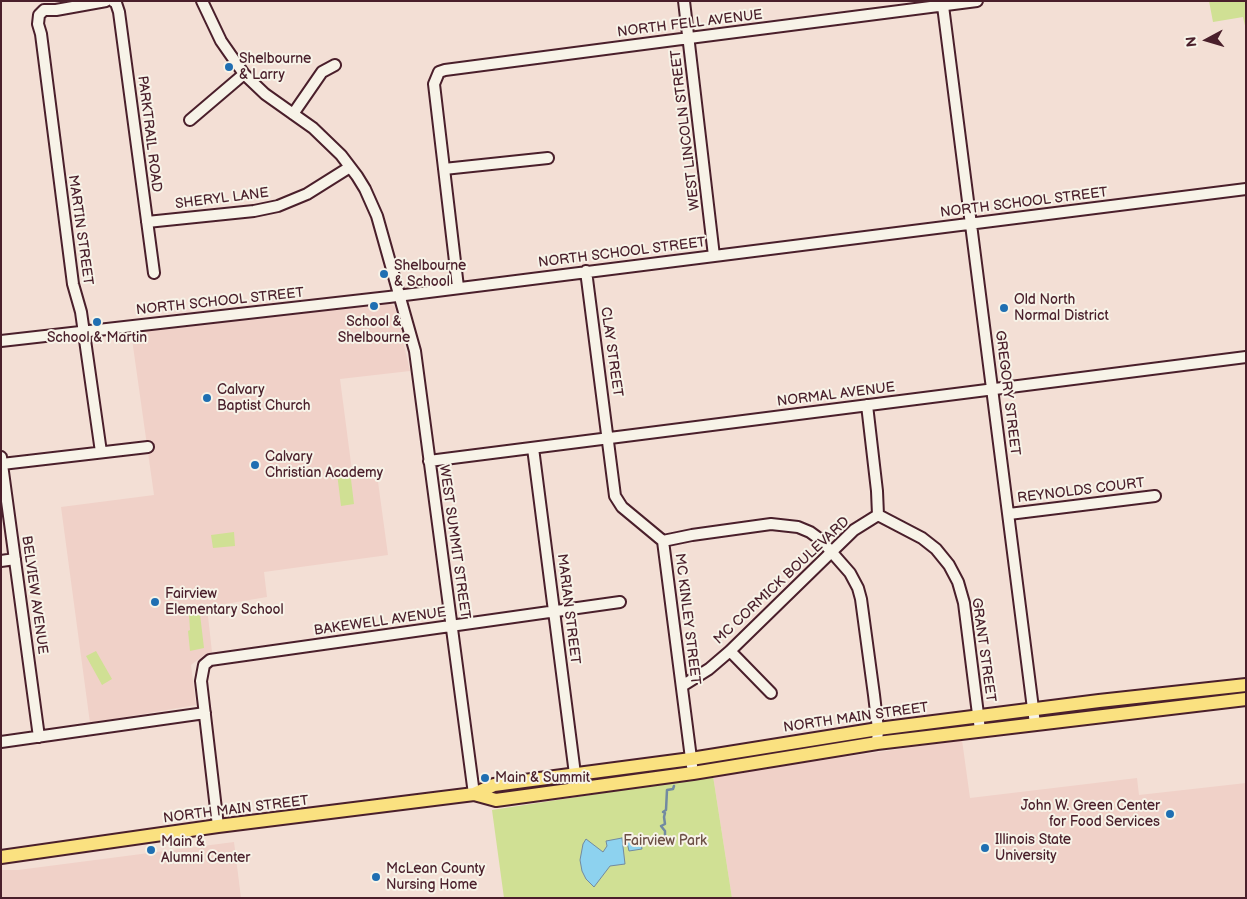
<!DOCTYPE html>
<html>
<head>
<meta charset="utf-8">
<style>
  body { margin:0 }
  #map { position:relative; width:1247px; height:899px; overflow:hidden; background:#f3dfd5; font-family:"Balsamiq Sans",sans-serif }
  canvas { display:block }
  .frame { position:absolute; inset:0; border:2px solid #4a1f2b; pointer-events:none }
  .north { position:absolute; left:1182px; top:15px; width:50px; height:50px; -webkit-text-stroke:4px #f7f3e8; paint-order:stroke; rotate:264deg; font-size:14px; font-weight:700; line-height:20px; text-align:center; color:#4a1f2b }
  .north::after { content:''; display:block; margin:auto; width:18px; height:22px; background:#4a1f2b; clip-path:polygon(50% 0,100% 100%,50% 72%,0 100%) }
</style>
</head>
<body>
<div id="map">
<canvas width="1247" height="899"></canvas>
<div class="frame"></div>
<div class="north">N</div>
</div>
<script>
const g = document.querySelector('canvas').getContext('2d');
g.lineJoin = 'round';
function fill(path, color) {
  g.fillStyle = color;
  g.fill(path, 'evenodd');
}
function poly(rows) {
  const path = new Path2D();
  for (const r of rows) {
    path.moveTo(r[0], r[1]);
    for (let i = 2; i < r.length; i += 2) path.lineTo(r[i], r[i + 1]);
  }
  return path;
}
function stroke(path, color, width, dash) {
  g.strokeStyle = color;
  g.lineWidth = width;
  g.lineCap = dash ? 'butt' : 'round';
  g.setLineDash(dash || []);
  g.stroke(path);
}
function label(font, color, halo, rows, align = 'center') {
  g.font = font + ' "Balsamiq Sans",sans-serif';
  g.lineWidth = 4;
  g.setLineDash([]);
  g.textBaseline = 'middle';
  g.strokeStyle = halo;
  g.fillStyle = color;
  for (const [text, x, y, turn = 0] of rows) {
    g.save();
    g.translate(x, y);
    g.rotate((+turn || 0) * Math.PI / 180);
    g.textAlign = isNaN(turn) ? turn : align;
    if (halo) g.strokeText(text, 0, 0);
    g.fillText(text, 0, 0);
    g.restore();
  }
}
const built = poly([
  [385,302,389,302,395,307,410,371,340,379,352,471,376,467,388,555,264,572,267,597,207,607,212,652,204,655,191,665,196,705,90,723,61,507,154,495,131,332],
  [962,740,970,798,1137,778,1139,795,1246,783,1246,898,732,898,713,776],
  [234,842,241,898,1,898,1,870,18,870]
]);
const green = poly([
  [1209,1,1246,1,1246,30,1243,17,1213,22],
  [350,471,354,504,341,506,337,473],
  [234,532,235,546,213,548,211,535],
  [200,614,204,648,190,651,188,631,190,630,189,615],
  [96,651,112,679,102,685,86,656],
  [713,776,732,898,504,898,492,810]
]);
const water = poly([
  [640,836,642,849,629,851,626,838,640,836],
  [622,838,625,864,610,866,594,887,586,879,582,871,580,860,583,844,586,839,603,852,607,846,606,841,622,838]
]);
const stream = poly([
  [665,835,665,831,661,826,665,824,664,817,665,813,663,812,666,810,667,790,673,789,674,786]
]);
const minor = poly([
  [113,1,116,3,119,12,154,273],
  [202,1,221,41,244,74,265,94,313,128,341,155,357,176,365,189,377,216,415,351,474,794],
  [684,1,714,256],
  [943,6,1035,724],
  [293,114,322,72,335,65],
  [190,120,244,74],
  [444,169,548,158],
  [147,222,254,211,278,206,307,194,350,167],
  [586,271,615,496,622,507,663,541,692,766],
  [458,287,434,84,439,72,445,70,697,37,977,1],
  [1,341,389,297,1246,189],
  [867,405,877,491,878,515,922,538,936,549,949,565,958,582,964,603,980,730],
  [533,448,575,774],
  [101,452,81,312,73,284,41,34,38,24,39,15,44,10,56,10,106,1],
  [1,457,39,737],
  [429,461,1246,357],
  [2,464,148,447],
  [1009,514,1155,496],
  [663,541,692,535,771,524,798,527,810,532,821,540,850,573,858,588,861,599,874,695,878,729,877,743],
  [1,561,15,559],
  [730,651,771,693],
  [682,686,709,669,730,651,854,530,878,515],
  [1,742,205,713],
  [218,826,201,681,204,665,210,660,620,602]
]);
const major = poly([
  [474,794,496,800,693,773,877,743,1246,699],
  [1,857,218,826,474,794,494,785,691,759,878,729,1099,701,1246,685]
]);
const markers = [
  [229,67,5,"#1f6fb2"],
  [384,274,5,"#1f6fb2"],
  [374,306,5,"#1f6fb2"],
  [1004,308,5,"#1f6fb2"],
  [97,322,5,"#1f6fb2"],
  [207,398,5,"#1f6fb2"],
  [255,465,5,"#1f6fb2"],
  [155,602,5,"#1f6fb2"],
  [485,778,5,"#1f6fb2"],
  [1170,814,5,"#1f6fb2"],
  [985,848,5,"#1f6fb2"],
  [151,850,5,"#1f6fb2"],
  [376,877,5,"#1f6fb2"]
];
const streetNames = [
  ["NORTH FELL AVENUE",690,24,-7],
  ["WEST LINCOLN STREET",686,130,-97],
  ["PARKTRAIL ROAD",149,134,83],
  ["SHERYL LANE",222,199,-7],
  ["NORTH SCHOOL STREET",1024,203,-7],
  ["MARTIN STREET",80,230,82],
  ["NORTH SCHOOL STREET",622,253,-7],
  ["NORTH SCHOOL STREET",220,302,-6],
  ["CLAY STREET",611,352,82],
  ["GREGORY STREET",1007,393,83],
  ["NORMAL AVENUE",836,395,-7],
  ["REYNOLDS COURT",1081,491,-7],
  ["WEST SUMMIT STREET",454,542,82],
  ["MC CORMICK BOULEVARD",782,581,-43],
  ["BELVIEW AVENUE",34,595,82],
  ["MARIAN STREET",568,609,83],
  ["MC KINLEY STREET",687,619,83],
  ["BAKEWELL AVENUE",380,622,-8],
  ["GRANT STREET",983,650,82],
  ["NORTH MAIN STREET",856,718,-8],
  ["NORTH MAIN STREET",236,810,-7]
];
const poiNames = [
  ["Shelbourne",239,59],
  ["& Larry",239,75],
  ["Shelbourne",394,266],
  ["& School",394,282],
  ["Old North",1014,300],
  ["Normal District",1014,316],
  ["School &",374,322,"center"],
  ["Shelbourne",374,338,"center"],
  ["School & Martin",97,338,"center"],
  ["Calvary",217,390],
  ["Baptist Church",217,406],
  ["Calvary",265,457],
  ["Christian Academy",265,473],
  ["Fairview",165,594],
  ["Elementary School",165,610],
  ["Main & Summit",495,778],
  ["John W. Green Center",1160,806,"right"],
  ["for Food Services",1160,822,"right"],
  ["Illinois State",995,840],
  ["University",995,856],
  ["Main &",161,842],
  ["Alumni Center",161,858],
  ["McLean County",386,869],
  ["Nursing Home",386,885]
];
const parkNames = [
  ["Fairview Park",665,841]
];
fill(built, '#f0d1c8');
fill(green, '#d0e094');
fill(water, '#8dd2ef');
stroke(water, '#728aa1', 1);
stroke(stream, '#728aa1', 2.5);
stroke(minor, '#4a1f2b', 14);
stroke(major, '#4a1f2b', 16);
stroke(minor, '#f7f3e8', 10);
stroke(major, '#fae180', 12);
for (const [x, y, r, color] of markers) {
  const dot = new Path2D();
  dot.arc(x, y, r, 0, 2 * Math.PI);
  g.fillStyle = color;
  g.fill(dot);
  stroke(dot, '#f7f3e8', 2);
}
label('14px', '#4a1f2b', '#f7f3e8', streetNames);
label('14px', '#4a1f2b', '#f7f3e8', poiNames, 'left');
label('14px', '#6c4f45', '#f7f3e8', parkNames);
</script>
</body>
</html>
